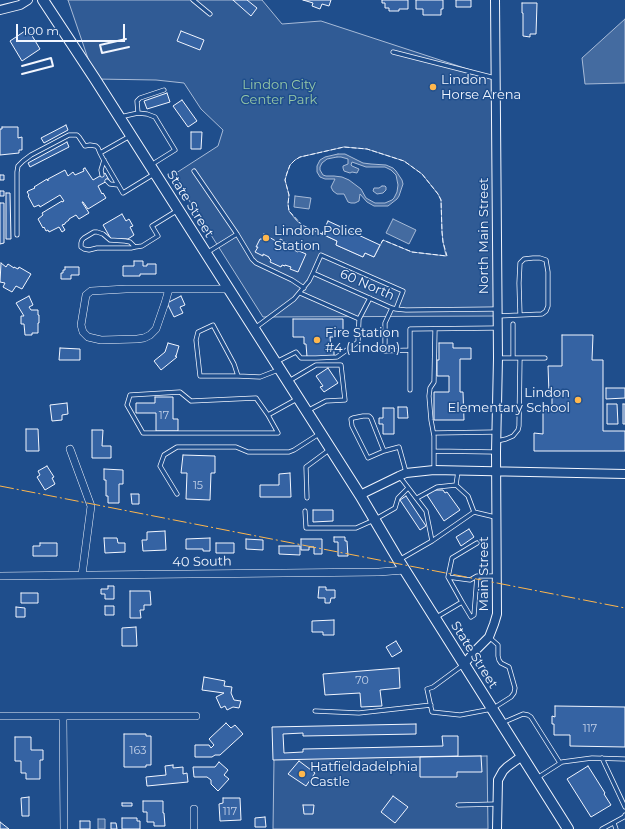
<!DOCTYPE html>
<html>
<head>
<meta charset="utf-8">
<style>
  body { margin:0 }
  #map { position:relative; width:625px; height:829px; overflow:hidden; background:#1f4e8c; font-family:Montserrat,sans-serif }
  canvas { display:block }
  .scale { position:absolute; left:16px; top:24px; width:109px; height:18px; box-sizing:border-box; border:2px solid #f2f6ff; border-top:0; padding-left:5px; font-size:12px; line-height:14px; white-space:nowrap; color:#f2f6ff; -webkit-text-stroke:3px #1f4e8c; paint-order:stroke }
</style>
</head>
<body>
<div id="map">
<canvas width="625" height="829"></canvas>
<div class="scale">100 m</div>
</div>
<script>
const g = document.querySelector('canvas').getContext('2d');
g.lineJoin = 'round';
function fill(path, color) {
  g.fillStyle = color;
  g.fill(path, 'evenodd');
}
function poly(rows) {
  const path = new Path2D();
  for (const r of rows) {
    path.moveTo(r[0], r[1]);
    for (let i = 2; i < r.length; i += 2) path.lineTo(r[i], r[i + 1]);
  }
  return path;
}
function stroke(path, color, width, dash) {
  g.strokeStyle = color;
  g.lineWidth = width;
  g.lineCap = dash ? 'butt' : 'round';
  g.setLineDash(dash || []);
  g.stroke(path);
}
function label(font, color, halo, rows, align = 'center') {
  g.font = font + ' Montserrat,sans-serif';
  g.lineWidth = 3;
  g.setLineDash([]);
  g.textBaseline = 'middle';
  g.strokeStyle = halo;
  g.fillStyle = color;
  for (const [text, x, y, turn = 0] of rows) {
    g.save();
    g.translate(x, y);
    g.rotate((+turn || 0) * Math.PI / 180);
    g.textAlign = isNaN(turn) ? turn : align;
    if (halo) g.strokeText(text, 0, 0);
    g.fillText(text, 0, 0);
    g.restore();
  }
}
const green = poly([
  [68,0,262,0,282,24,321,21,495,78,497,316,263,317,173,175,218,146,223,130,201,109,184,83,156,80,95,79,68,0],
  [344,147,367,149,404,161,422,174,438,194,441,200,442,232,443,242,446,256,412,252,383,240,374,257,365,253,363,257,336,245,337,241,302,225,296,220,289,211,288,204,289,195,285,180,287,173,290,165,295,160,300,157,344,147],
  [487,756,488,829,273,829,274,759,487,756]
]);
const water = poly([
  [625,19,625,83,585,84,582,58,625,19],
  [338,154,345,154,363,163,371,164,386,165,393,168,396,171,402,180,403,184,399,196,397,199,388,206,374,206,367,202,360,194,359,201,355,203,351,203,348,202,344,194,337,194,333,191,331,187,335,179,325,179,320,177,317,172,317,166,320,160,325,157,338,154],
  [337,157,341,157,348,159,348,164,343,166,343,168,344,171,350,173,352,172,357,173,359,169,352,166,351,165,352,162,366,167,385,167,391,170,396,175,398,185,397,192,394,198,392,200,385,203,375,203,366,198,361,189,349,180,342,177,334,176,326,176,323,175,320,170,320,167,322,163,327,159,337,157],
  [382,186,385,186,386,187,386,190,383,193,377,194,373,191,374,188,379,188,382,186],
  [295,196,311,198,309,209,294,207,295,196],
  [393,219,416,230,409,244,386,233,393,219],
  [98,819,105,819,105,829,98,829,98,819]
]);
const building = poly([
  [233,0,247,0,257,8,251,16,233,0],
  [303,0,331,0,329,6,322,4,320,9,312,6,313,3,303,0],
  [382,0,408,0,408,9,399,9,399,11,389,11,389,8,385,8,385,3,382,3,382,0],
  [416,0,443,0,443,9,441,9,441,15,423,15,423,9,416,9,416,0],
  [456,0,471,0,471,7,456,7,456,0],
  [522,3,537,3,536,34,530,34,530,37,523,36,523,13,522,13,522,3],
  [28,29,40,49,22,61,10,41,28,29],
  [181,31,204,40,200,50,177,41,181,31],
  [167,93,170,102,147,109,144,101,167,93],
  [182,100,197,121,188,127,173,106,182,100],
  [66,125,68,130,44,143,41,138,66,125],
  [2,127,18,127,18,138,22,137,22,150,19,150,19,153,0,155,0,129,2,129,2,127],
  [191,132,202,132,201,149,191,149,191,132],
  [67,142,69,147,30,167,28,163,67,142],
  [85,168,93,180,105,173,109,180,98,186,102,194,103,193,106,198,88,209,83,202,82,202,89,213,79,219,76,215,69,219,69,220,65,223,65,224,62,225,65,230,62,232,59,227,49,232,48,230,46,231,44,227,43,228,38,219,43,215,42,213,62,201,62,202,64,201,60,195,40,207,39,205,34,207,28,196,29,195,27,192,28,191,35,188,34,187,47,179,48,181,48,179,65,170,68,176,73,172,75,175,84,171,83,169,85,168],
  [0,175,4,175,4,180,0,180,0,175],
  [0,191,4,191,4,196,0,196,0,191],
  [6,193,10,193,11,239,6,239,6,193],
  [0,203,4,203,4,243,0,244,0,203],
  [122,214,126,221,129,219,133,226,130,227,134,235,128,239,111,239,103,225,122,214],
  [328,221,380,245,374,257,365,253,363,257,336,245,337,241,322,234,328,221],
  [264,234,279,243,280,239,292,245,290,248,298,252,299,251,306,254,298,272,290,269,291,267,285,265,285,266,282,265,281,267,270,262,271,260,269,258,269,257,263,254,263,256,255,252,258,247,256,247,260,239,262,239,264,234],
  [134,261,143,261,143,266,147,266,147,264,156,264,156,274,140,274,140,276,123,276,123,266,134,266,134,261],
  [1,263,6,267,8,264,14,268,14,267,18,269,19,267,31,274,22,289,16,286,12,292,3,287,5,283,0,282,1,263],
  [65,267,79,267,79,275,71,275,71,279,61,279,61,273,63,273,63,270,65,270,65,267],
  [29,296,33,305,29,307,31,310,38,310,38,315,39,315,39,323,38,323,38,333,32,333,32,335,25,335,24,324,21,324,21,316,24,316,16,303,29,296],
  [181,296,185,305,180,307,183,313,174,317,167,303,181,296],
  [293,319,343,319,343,332,334,332,334,337,330,337,331,349,334,349,334,357,307,357,306,344,304,344,304,337,293,337,293,319],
  [562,335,593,335,592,360,603,360,603,431,625,431,625,451,534,451,534,433,543,434,543,410,552,409,552,393,549,393,548,366,562,366,562,335],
  [168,343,179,346,176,356,175,356,177,357,161,370,154,361,165,352,168,343],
  [439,343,453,343,453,348,471,348,471,359,460,359,460,392,463,392,464,420,434,420,434,392,449,392,449,376,437,376,437,360,439,360,439,343],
  [60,348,80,349,80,360,59,360,60,348],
  [328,368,338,383,324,392,320,387,323,386,316,376,328,368],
  [606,388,625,388,625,398,606,399,606,388],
  [155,397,173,397,173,419,178,419,178,431,156,431,156,413,136,413,136,403,155,403,155,397],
  [67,403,68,414,62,415,62,420,52,421,50,405,67,403],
  [607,404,617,404,618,424,607,424,607,404],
  [623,404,625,404,625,424,623,424,623,404],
  [398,407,407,407,408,418,398,418,398,407],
  [383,408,394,408,394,434,383,434,383,424,379,424,379,418,383,418,383,408],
  [26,429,38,429,39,451,26,451,26,429],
  [92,430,103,430,102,446,111,446,111,458,92,458,92,430],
  [183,455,215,456,215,473,211,473,210,500,186,499,187,473,181,473,183,455],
  [47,466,54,477,52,478,55,484,45,490,37,477,40,475,38,471,47,466],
  [104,469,123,470,123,484,119,484,119,503,108,503,108,496,106,496,106,480,104,480,104,469],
  [290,473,291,497,260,497,260,485,279,485,279,474,290,473],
  [434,490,443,490,445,493,447,492,460,510,444,521,427,495,434,490],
  [131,494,139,494,139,504,132,504,131,494],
  [406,496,426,526,420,530,400,500,406,496],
  [313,510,333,510,333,521,313,522,313,510],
  [469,529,474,537,461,546,456,537,469,529],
  [165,531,166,550,143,551,142,540,147,540,147,532,165,531],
  [334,537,345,537,345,541,347,541,348,556,338,556,338,542,334,542,334,537],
  [104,538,117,538,118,543,125,543,125,552,105,553,104,538],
  [210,538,210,551,203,551,203,549,186,549,186,539,210,538],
  [246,539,263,540,263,550,246,549,246,539],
  [301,539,322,539,322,554,314,554,314,547,309,547,309,550,301,550,301,539],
  [40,543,57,543,57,556,33,556,33,546,40,546,40,543],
  [216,543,234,543,234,553,216,553,216,543],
  [279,546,300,546,300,555,279,554,279,546],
  [108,586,114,586,114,599,105,599,105,594,101,594,101,589,108,589,108,586],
  [319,587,326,587,326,590,335,590,335,598,331,598,330,603,325,603,325,598,318,598,319,587],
  [130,591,150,591,151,605,144,605,144,610,140,610,141,618,130,618,130,591],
  [21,593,38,593,38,603,21,603,21,593],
  [105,606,114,606,114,615,105,615,105,606],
  [16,607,25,608,25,617,16,617,16,607],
  [334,620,334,635,323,635,323,632,312,632,312,621,334,620],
  [136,627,137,646,122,646,122,628,136,627],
  [396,641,402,651,392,657,386,647,396,641],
  [399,668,400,688,380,690,382,706,361,707,360,693,325,695,323,674,399,668],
  [204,677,225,681,224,686,232,687,231,693,234,700,241,701,239,708,233,707,227,710,225,706,221,708,216,697,224,693,202,690,204,677],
  [555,706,625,707,625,747,570,746,570,735,554,735,554,724,552,724,552,716,555,717,555,706],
  [226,723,231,728,235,725,243,734,220,755,215,755,212,757,195,757,195,745,209,745,211,748,214,745,209,739,226,723],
  [416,724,416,734,303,736,303,733,283,734,284,753,303,752,303,749,443,746,442,736,458,736,458,756,273,760,272,727,416,724],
  [124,734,146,734,146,736,151,736,151,765,146,765,146,767,124,767,124,734],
  [15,737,31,737,31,750,43,750,43,760,40,760,40,779,26,779,26,773,21,773,21,761,15,761,15,737],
  [481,756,482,772,457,772,457,777,420,777,420,757,481,756],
  [299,761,315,773,306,786,288,774,299,761],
  [219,762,228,770,224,775,229,779,218,791,211,784,211,780,207,777,194,777,193,767,215,767,219,762],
  [173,765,173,768,183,767,183,774,187,773,188,782,147,786,146,777,166,775,165,766,173,765],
  [588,766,605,793,604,794,611,805,591,817,567,779,588,766],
  [393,796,408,807,395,823,381,812,393,796],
  [29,797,29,816,22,816,21,798,29,797],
  [223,798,240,798,241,820,220,821,219,804,223,803,223,798],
  [143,801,163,801,163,813,164,813,165,826,154,826,154,822,147,822,147,812,143,812,143,801],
  [122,803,132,803,132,806,122,806,122,803],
  [303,805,314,805,313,814,304,814,303,805],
  [265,817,266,827,255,827,255,818,265,817],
  [122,818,137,818,137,821,140,821,140,829,122,829,122,818],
  [80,821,90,821,90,829,80,829,80,821],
  [0,822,9,829,0,829,0,822],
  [111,823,116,823,117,829,111,829,111,823]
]);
const service = poly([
  [193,0,210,14],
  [393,52,495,78],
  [138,113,137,101,140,98,164,90],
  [120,117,138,113,147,114,155,117,175,150,151,165],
  [100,153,102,157,123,193,154,174],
  [194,171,237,234],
  [102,175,101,170,104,160],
  [107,181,110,184,118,185],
  [17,235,17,172,18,166,23,161,31,155,69,135,77,135,79,137,85,146,90,145,96,146,98,148,100,153,130,136],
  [135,247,130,242,125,241,110,240,103,234,97,232,94,232,84,238,82,240,81,243,81,247,84,249,89,250,97,248,131,248,135,247,142,246,158,236,152,226,178,210],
  [208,252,237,234,252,259,256,263,292,280,304,288],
  [313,273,321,255,403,291,396,309],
  [392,308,385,323,385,351,410,350,410,329,497,328],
  [498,316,542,314,546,311,548,306,548,272,546,260,540,258,533,258,524,259,520,263,519,283,520,315],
  [359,319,370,298],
  [513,324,513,358],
  [255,328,294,299,309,281,313,273,392,308,396,309,406,310,497,309],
  [410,350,410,390],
  [499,358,545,358],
  [276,362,296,352,301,358,316,358,337,357,358,342,359,319,300,293],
  [238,376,234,364,213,325,198,332,196,340,200,376,238,376,260,377,278,370],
  [289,381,316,365,341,365,345,400,326,401,307,411],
  [268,415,278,433,143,433,127,405,130,395,180,392,191,401,256,398,268,415,297,399],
  [434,433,496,432],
  [497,441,506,439,513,436,518,430,519,426,520,358],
  [384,451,368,458,352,426,351,419,353,418,363,416,369,416,371,418,384,451,399,447,406,472],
  [434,451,495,452],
  [434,469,434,436,431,420,429,396,430,388,434,382,435,329],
  [456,485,458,471],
  [177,494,160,466,164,455,177,447,236,447,248,452,289,452,294,450,319,434],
  [307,498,306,467,329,450],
  [417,498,437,487,456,485,468,496,474,512],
  [305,511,306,528,356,528,374,520,395,508,398,498,408,488],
  [432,541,474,512,495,517],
  [399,560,432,541,426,511,400,477],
  [448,577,470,580,477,576],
  [462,602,448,577,452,558,477,543],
  [435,618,462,602,471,617,474,615,477,576,496,576],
  [463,665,433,687,427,689,432,712,460,715,492,709,511,697,514,693,515,688,509,667,501,663,499,660,498,656,498,645,489,637],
  [315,711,359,713,431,705],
  [502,723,523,714,528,715,531,717,560,763],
  [602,758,625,807],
  [537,778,562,762,592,758,625,759],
  [458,805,497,804],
  [614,823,616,829],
  [602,829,624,817,625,815]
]);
const minor = poly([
  [126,289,169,289,165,303,156,329,150,335,144,338,137,339,101,340,88,337,83,332,81,325,86,295,91,291,126,289],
  [169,289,228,289],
  [70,449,91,506,82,575],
  [0,576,379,572,405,570],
  [0,716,196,716],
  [63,717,64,829],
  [194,809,194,829]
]);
const tertiary = poly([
  [0,10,20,5,28,0],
  [360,495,399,476,406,473,434,470,625,474],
  [464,664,477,649,489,637,494,624,497,614,496,452,498,358,495,0],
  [497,829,498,780,503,771,507,767,522,756]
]);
const primary = poly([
  [43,0,95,79,360,495,399,561,568,829]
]);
const fence = poly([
  [322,234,302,225,289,211,288,204,289,195,285,180,287,173,290,165,295,160,300,157,344,147,367,149,404,161,422,174,438,194,441,200,442,232,443,242,447,256,412,252,383,240,380,245]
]);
const wall = poly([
  [126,39,100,45,102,53,129,47],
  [22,66,51,58,53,66,22,74]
]);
const power = poly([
  [0,486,625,608]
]);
const markers = [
  [433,87,4,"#ffb74d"],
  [266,238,4,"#ffb74d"],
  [317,340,4,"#ffb74d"],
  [578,400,4,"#ffb74d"],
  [302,774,4,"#ffb74d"]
];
const numberNames = [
  ["17",164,416],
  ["15",198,486],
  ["70",362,681],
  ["117",590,729],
  ["163",138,751],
  ["117",230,812]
];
const poiNames = [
  ["Lindon",441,80],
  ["Horse Arena",441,95],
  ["Lindon Police",274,231],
  ["Station",274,246],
  ["Fire Station",325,333],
  ["#4 (Lindon)",325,348],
  ["Lindon",570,393,"right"],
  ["Elementary School",570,408,"right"],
  ["Hatfieldadelphia",310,767],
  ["Castle",310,782]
];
const parkNames = [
  ["Lindon City",279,85],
  ["Center Park",279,100]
];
const streetNames = [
  ["State Street",190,204,58],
  ["North Main Street",484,236,-90],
  ["60 North",367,285,24],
  ["40 South",202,562,-1],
  ["Main Street",484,574,-90],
  ["State Street",474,655,58]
];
fill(green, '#305b95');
stroke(green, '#a8bbd7', 1);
fill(water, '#446ba0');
stroke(water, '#a8bbd7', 1);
fill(building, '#3563a3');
stroke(building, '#f2f6ff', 1);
stroke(service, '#f2f6ff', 5);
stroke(minor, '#f2f6ff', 8);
stroke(tertiary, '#f2f6ff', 10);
stroke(primary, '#f2f6ff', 12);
stroke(service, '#1f4e8c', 3.5);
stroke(minor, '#1f4e8c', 7);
stroke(tertiary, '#1f4e8c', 8);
stroke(primary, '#1f4e8c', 10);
stroke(fence, '#f2f6ff', 1, [5, 2]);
stroke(wall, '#f2f6ff', 2);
stroke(power, '#ffb74d', 1, [14, 3, 2, 3]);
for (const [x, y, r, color] of markers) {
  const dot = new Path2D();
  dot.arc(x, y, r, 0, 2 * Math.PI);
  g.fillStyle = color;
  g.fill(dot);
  stroke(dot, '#1f4e8c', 1.5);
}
label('11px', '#c3d1e8', null, numberNames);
label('13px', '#f2f6ff', '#1f4e8c', poiNames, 'left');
label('13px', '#97c8a6', '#1f4e8c', parkNames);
label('13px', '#f2f6ff', '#1f4e8c', streetNames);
</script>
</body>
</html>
